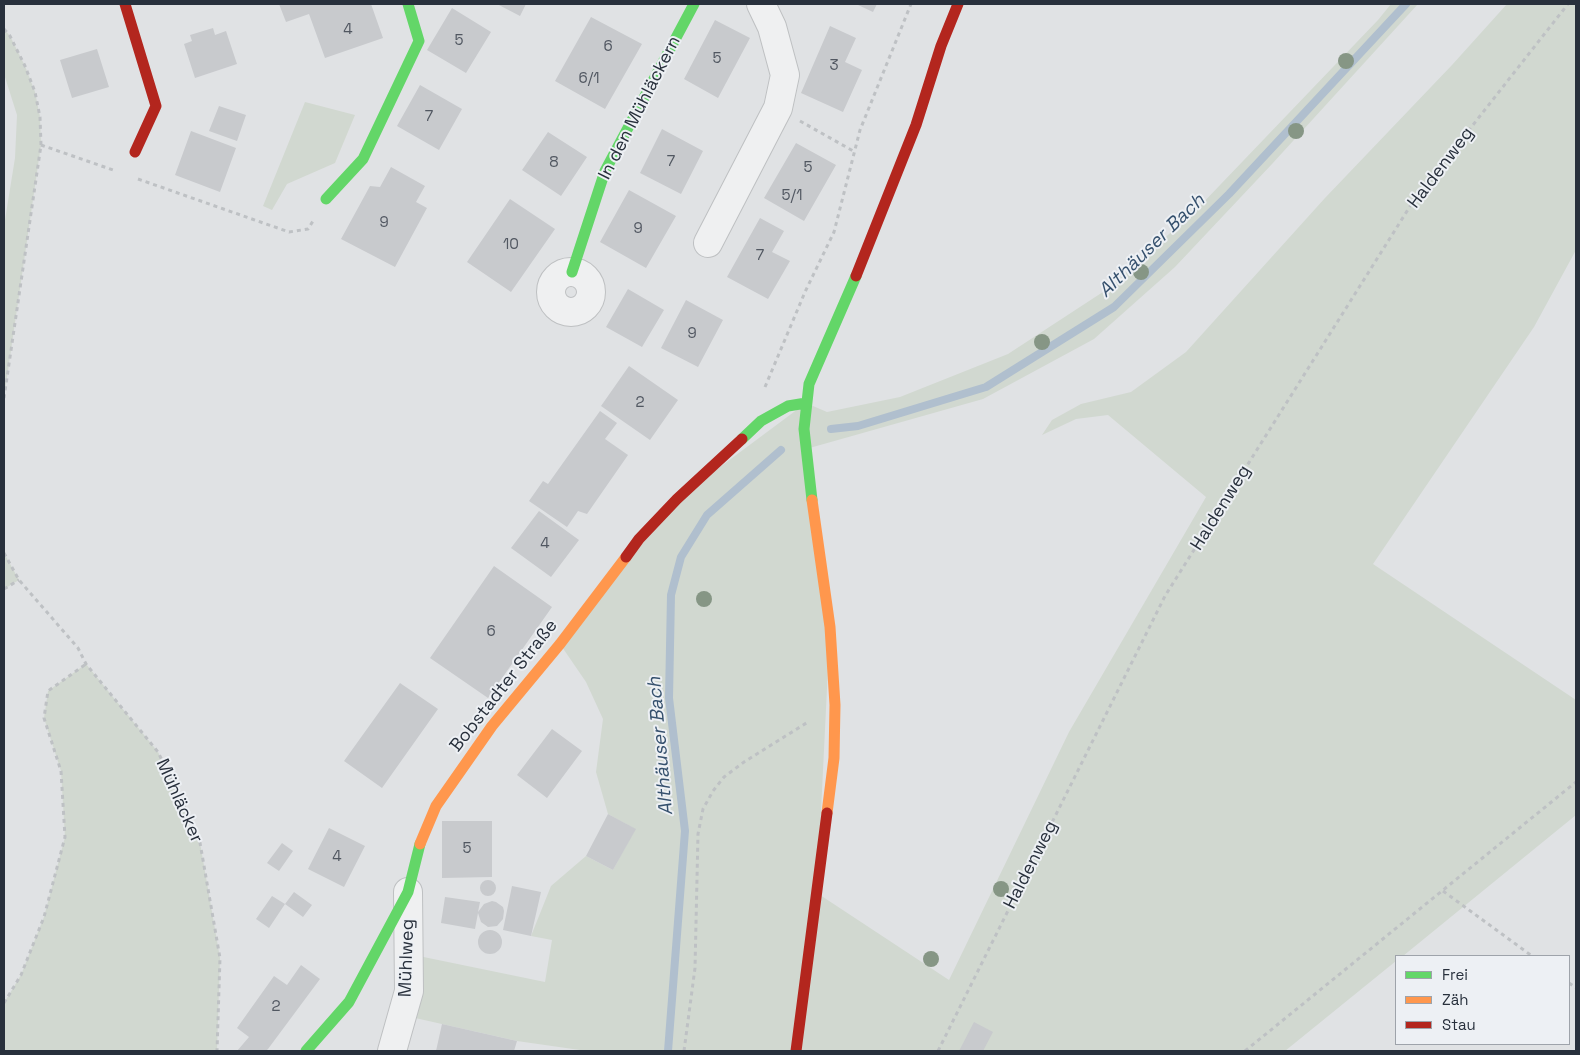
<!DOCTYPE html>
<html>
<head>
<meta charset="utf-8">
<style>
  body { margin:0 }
  #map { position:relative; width:1580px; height:1055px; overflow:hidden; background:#e0e2e4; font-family:"Space Grotesk",sans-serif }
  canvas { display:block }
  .frame { position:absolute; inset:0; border:5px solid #28303c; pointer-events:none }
  .legend { position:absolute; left:1395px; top:955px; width:175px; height:90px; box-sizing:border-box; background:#edf0f4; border:1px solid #9ea3aa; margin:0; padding:6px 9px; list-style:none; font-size:15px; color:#28303c }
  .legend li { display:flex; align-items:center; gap:10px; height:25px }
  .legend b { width:25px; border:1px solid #9ea3aa }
</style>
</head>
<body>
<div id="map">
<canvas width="1580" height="1055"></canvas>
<div class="frame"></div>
<ul class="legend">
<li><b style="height:6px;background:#63d668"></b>Frei</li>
<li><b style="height:6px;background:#ff974d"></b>Zäh</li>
<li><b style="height:6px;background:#b3261e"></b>Stau</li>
</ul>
</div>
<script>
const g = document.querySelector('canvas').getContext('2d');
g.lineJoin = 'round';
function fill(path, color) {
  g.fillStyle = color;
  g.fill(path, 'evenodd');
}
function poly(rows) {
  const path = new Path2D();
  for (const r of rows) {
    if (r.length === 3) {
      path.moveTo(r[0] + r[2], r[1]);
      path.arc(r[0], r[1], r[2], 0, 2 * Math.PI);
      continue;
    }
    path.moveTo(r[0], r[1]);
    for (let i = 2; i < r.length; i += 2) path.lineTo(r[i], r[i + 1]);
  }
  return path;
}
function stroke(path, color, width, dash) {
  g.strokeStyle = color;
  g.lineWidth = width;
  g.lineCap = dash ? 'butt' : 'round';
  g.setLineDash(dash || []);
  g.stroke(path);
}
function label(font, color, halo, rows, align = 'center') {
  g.font = font + ' "Space Grotesk",sans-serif';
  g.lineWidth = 4;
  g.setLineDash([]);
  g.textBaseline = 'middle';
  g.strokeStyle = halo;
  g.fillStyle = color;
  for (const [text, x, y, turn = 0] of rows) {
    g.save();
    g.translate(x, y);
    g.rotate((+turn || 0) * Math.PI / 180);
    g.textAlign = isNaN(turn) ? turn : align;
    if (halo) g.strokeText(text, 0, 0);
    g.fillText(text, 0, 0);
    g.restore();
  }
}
const green = poly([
  [1391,4,1418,4,1272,164,1175,267,1094,339,983,399,806,449,830,627,817,893,949,980,1069,732,1206,497,1108,415,1076,419,1042,435,1052,420,1081,404,1131,392,1186,352,1325,198,1452,65,1507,4,1576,4,1576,250,1534,327,1373,564,1576,700,1576,815,1403,956,1396,956,1396,961,1285,1051,587,1051,517,1041,402,1015,409,954,545,982,552,940,531,936,551,886,586,856,613,870,635,829,608,814,596,772,603,719,586,682,560,644,677,499,806,403,827,412,900,397,1008,354,1109,288,1198,208,1378,20],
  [4,29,10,36,25,66,35,92,40,117,41,145,4,398,4,226,15,158,17,115,4,74],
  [305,102,355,115,335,163,287,184,272,210,263,206],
  [4,553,19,580,4,589],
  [86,664,158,752,199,837,220,958,217,1051,4,1051,4,1003,21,975,44,917,65,837,61,771,44,718,48,691]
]);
const stream = poly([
  [831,429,858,426,986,387,1114,307,1229,194,1406,4],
  [668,1051,685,831,669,698,671,595,681,557,707,515,781,450]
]);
const building = poly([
  [279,4,371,4,383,38,325,58,309,14,286,22],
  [497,4,526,4,520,16],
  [856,4,877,4,873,12],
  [452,8,491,32,466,73,427,50],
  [591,17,642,44,605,109,555,81],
  [715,20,750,38,718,98,684,79],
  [830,26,856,38,845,62,862,70,843,112,801,93],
  [213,28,215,35,226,31,237,64,195,78,184,44,192,41,190,35],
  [97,49,109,87,72,98,60,60],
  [420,85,462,109,439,150,397,126],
  [219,106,246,115,237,141,209,131],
  [662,129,703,151,681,194,640,173],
  [191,131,236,148,220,192,175,175],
  [548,132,587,157,561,196,522,170],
  [796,143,836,165,804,221,764,198],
  [391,167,425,186,416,202,427,208,395,267,341,239,370,186,380,187],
  [629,190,676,216,646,268,600,242],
  [510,199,555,229,511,292,467,262],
  [760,218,784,231,772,252,790,261,768,299,727,277],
  [628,289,664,310,642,347,606,327],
  [686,300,723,320,698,367,661,348],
  [629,366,678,400,650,440,601,406],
  [600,411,617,423,605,439,628,455,587,514,578,511,567,527,529,501,543,481,548,484],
  [539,511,579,540,551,577,511,548],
  [494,566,552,607,488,698,430,658],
  [400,683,438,709,382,788,344,761],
  [552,729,582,751,547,798,517,775],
  [608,814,636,829,613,870,586,856],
  [442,821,492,821,492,877,442,878],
  [329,828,365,846,344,887,308,869],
  [282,843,293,851,279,871,267,863],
  [488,888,8],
  [512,886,541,892,531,936,503,930],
  [294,892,312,905,303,917,285,904,269,928,256,919,272,896,285,904],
  [445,897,480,902,478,912,484,904,492,901,496,902,503,907,504,911,503,919,497,926,488,927,481,922,478,913,475,929,441,923],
  [490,942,12],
  [301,965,320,979,268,1049,266,1051,237,1051,249,1037,237,1028,274,976,287,985],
  [974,1022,993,1032,983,1051,959,1051],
  [442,1024,517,1041,514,1051,436,1051]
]);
const path = poly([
  [4,29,10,36,25,66,35,92,40,117,41,145,4,398],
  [800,121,855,152],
  [41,145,116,171],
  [138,179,289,232,308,229,313,221],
  [765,387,805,292,834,232,860,130,911,4],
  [4,553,19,580,78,648,86,664,158,752,199,837,220,958,217,1051],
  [4,589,19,580],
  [1443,891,1532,956],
  [1569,983,1576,988],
  [4,1003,21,975,44,917,65,837,61,771,44,718,48,691,86,664],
  [684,1051,695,968,698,834,703,809,713,791,724,777,744,762,808,722],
  [938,1051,1165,596,1414,200,1568,4],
  [1245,1051,1576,782]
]);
const street = poly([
  [708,243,778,108,785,75,772,27,761,4],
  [571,292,20],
  [392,1051,409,991,408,892]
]);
const fast = poly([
  [326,199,363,159,419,41,408,4],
  [572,272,605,171,694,4],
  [742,439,761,421,788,406,806,403],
  [812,500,804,429,809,384,856,276],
  [306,1051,349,1002,408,892,420,844]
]);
const slow = poly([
  [812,500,830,627,835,705,834,758,827,813],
  [420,844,436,806,492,726,560,644,626,557]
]);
const jam = poly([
  [125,4,156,106,135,152],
  [856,276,916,125,941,46,958,4],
  [626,557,639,539,677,499,742,439],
  [796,1051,827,813]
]);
const trees = [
  [1346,61],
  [1296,131],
  [1141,272],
  [1042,342],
  [704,599],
  [1001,889],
  [931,959]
];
const numberNames = [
  ["4",348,30],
  ["5",459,41],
  ["6",608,47],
  ["5",717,59],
  ["3",834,66],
  ["6/1",589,79],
  ["7",429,117],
  ["7",671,162],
  ["8",554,163],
  ["5",808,168],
  ["5/1",792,196],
  ["9",384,223],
  ["9",638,229],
  ["10",511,245],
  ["7",760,256],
  ["9",692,334],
  ["2",640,403],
  ["4",545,544],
  ["6",491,632],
  ["5",467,849],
  ["4",337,857],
  ["2",276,1007]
];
const streetNames = [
  ["In den Mühläckern",640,108,-63],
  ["Haldenweg",1441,168,-53],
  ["Haldenweg",1221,508,-58],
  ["Bobstadter Straße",504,686,-52],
  ["Mühläcker",179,801,66],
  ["Haldenweg",1031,865,-63],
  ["Mühlweg",407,958,-88]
];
const waterNames = [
  ["Althäuser Bach",1152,246,-44],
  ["Althäuser Bach",661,746,-95]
];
fill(green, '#d1d8d0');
stroke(stream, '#b0bfce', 8);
fill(building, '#c8cacd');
stroke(street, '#bec0c2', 30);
stroke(path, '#bec1c4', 3, [4, 4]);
stroke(street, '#eff0f1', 28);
stroke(fast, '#63d668', 11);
stroke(slow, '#ff974d', 11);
stroke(jam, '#b3261e', 11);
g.fillStyle = '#869685';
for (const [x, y] of trees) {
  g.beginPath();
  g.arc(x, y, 8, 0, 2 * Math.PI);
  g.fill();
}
label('15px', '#515761', null, numberNames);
label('18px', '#28303c', '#edf0f4', streetNames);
label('italic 19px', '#35506d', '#edf0f4', waterNames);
</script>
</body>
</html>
